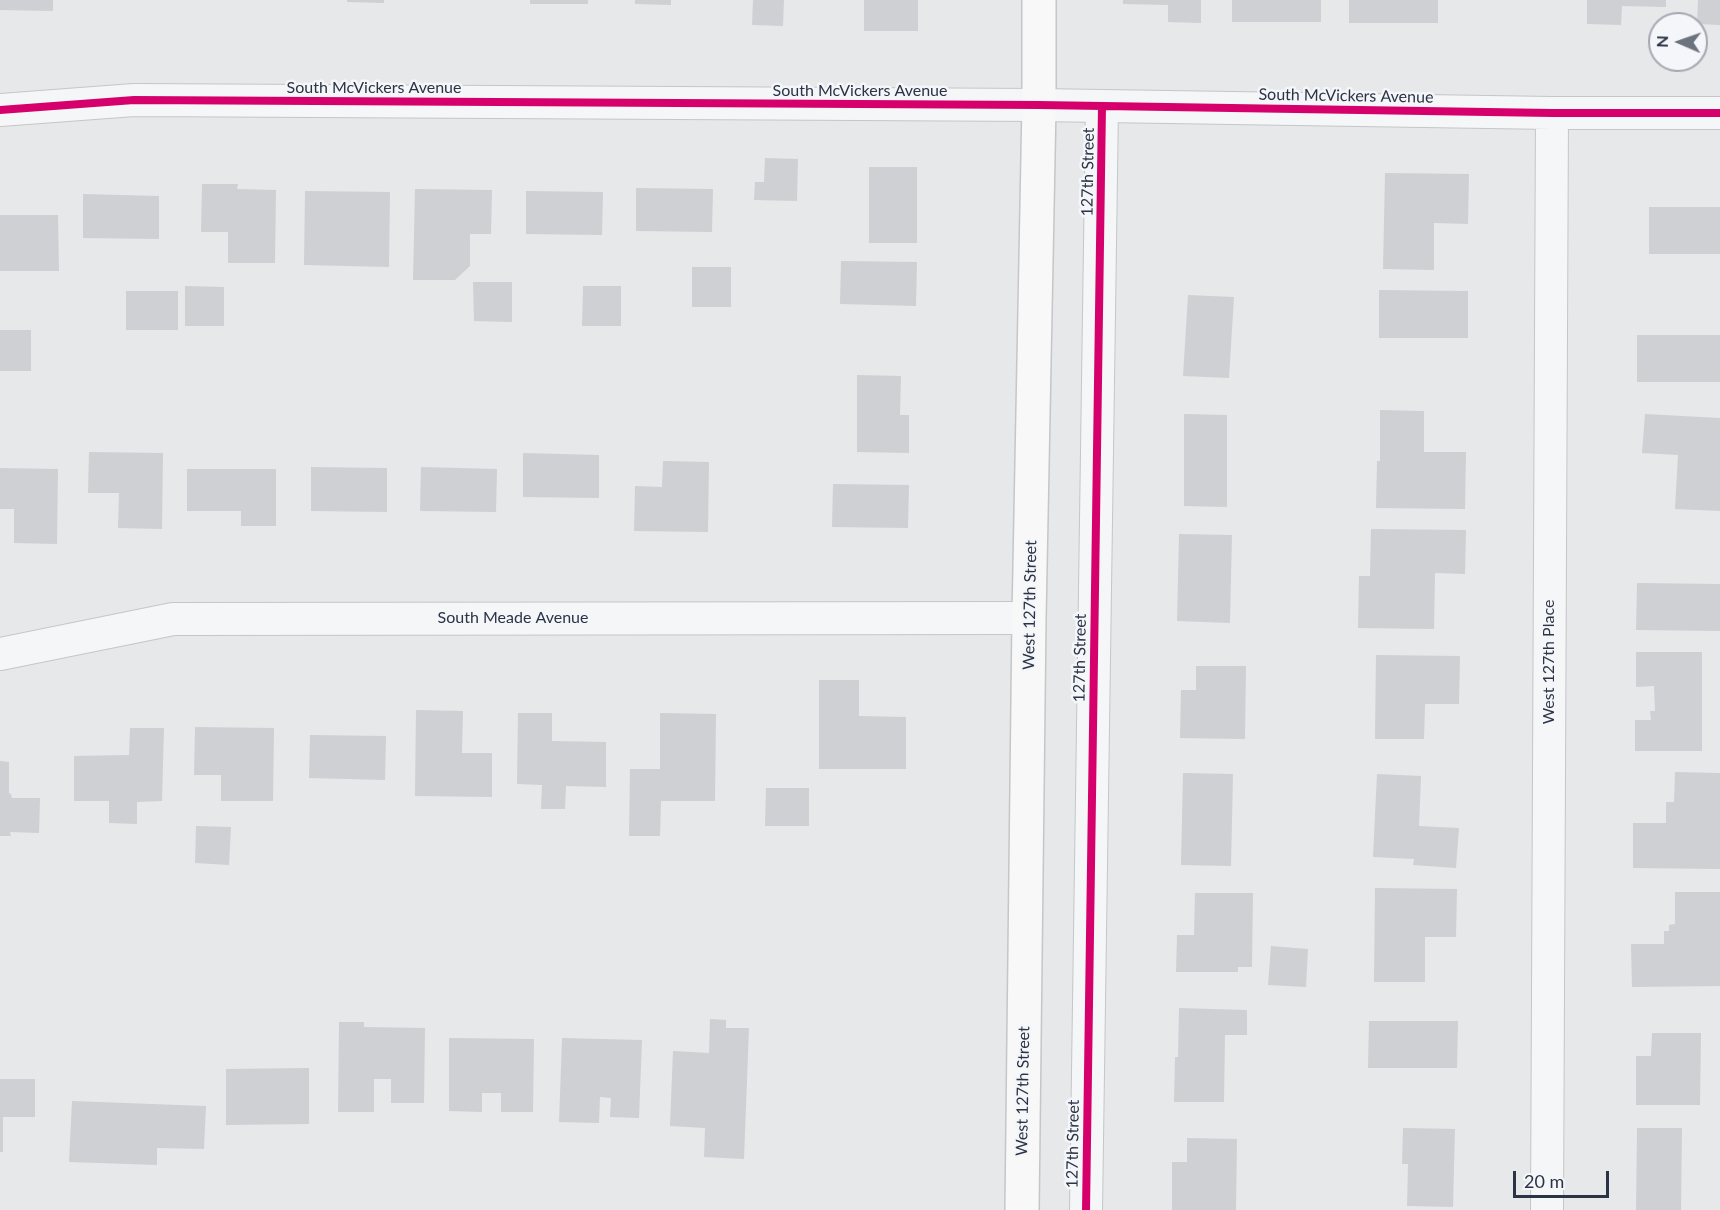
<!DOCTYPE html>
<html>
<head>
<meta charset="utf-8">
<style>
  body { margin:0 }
  #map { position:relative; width:1720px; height:1210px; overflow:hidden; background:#e6e8ea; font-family:Lato,sans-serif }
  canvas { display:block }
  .north { position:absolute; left:1648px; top:12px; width:60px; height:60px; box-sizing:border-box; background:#f4f6f9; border:2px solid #a4a8b1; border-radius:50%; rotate:272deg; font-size:16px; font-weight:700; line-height:24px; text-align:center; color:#2b3445 }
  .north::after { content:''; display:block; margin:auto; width:21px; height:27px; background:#6c737f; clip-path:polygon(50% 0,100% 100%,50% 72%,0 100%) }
  .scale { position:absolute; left:1513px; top:1171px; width:96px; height:27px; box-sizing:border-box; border:3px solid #2b3445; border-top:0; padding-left:8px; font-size:18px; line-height:21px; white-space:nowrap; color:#2b3445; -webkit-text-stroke:4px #f4f6f9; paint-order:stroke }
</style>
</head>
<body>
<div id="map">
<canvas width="1720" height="1210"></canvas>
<div class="north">N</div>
<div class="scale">20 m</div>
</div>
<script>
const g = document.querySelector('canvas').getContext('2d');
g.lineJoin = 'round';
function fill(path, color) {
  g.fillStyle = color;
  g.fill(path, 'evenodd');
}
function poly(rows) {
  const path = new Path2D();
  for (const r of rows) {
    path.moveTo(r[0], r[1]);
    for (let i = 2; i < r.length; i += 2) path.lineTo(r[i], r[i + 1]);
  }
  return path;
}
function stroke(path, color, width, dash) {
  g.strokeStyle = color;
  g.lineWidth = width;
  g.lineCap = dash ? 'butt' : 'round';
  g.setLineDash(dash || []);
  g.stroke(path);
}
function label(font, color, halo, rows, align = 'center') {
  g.font = font + ' Lato,sans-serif';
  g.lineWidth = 5;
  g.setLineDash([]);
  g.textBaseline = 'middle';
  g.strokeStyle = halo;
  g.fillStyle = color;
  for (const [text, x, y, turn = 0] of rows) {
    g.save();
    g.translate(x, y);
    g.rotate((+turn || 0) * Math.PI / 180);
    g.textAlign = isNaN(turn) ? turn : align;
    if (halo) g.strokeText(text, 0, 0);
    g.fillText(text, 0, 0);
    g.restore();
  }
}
const building = poly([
  [0,0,53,0,53,11,0,10],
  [347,0,384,0,384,3,347,2],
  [530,0,588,0,588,4,530,4],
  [635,0,671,0,671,5,635,4],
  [753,0,784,0,783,26,752,25],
  [864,0,918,0,918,31,864,31],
  [1123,0,1201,0,1201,23,1168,22,1168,5,1123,4],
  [1232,0,1321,0,1321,22,1232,22],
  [1349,0,1438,0,1438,23,1349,23],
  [1587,0,1666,0,1666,7,1622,6,1621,25,1587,24],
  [1698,0,1720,0,1720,25,1697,24],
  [765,158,798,159,797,201,754,200,755,182,764,182],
  [869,167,917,167,917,243,869,243],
  [1385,173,1469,174,1468,224,1434,223,1434,270,1383,269],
  [202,184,238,184,237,189,276,190,275,263,228,263,228,232,201,232],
  [636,188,713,189,712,232,636,231],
  [415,189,492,190,491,234,470,234,470,266,455,280,413,280],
  [305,191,390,192,389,267,304,265],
  [526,191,603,192,602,235,526,234],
  [83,194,159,196,159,239,83,238],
  [1649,207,1720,207,1720,254,1649,254],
  [0,215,58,215,59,271,0,271],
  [841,261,917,262,916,306,840,304],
  [692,267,731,267,731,307,692,307],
  [473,282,512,282,512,322,474,321],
  [185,286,224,287,224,326,185,326],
  [583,286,621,286,621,326,582,326],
  [1379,290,1468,291,1468,338,1379,338],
  [126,291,178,291,178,330,126,330],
  [1188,295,1234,297,1229,378,1183,376],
  [0,330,31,330,31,371,0,371],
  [1637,335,1720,335,1720,382,1637,382],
  [857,375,901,376,900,415,909,415,909,453,857,452],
  [1380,410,1424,411,1424,452,1466,452,1465,509,1376,508,1377,461,1380,461],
  [1184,414,1227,415,1227,507,1184,506],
  [1645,414,1720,418,1720,511,1675,509,1678,455,1642,453],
  [89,452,163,453,162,529,118,528,119,493,88,493],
  [523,453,599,455,599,498,523,497],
  [663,461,709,462,708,532,634,531,635,486,662,487],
  [311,467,387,468,387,512,311,511],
  [421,467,497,469,496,512,420,511],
  [0,468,58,469,57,544,14,543,14,509,0,509],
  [187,469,276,469,276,526,241,526,241,511,187,511],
  [833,484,909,485,908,528,832,527],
  [1371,529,1466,530,1465,574,1435,573,1434,629,1358,628,1359,576,1370,576],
  [1179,534,1232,535,1230,623,1177,621],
  [1637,583,1720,584,1720,631,1636,630],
  [1636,652,1702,652,1702,751,1635,751,1635,720,1651,720,1650,711,1655,711,1654,686,1636,687],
  [1376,655,1460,656,1459,704,1425,704,1424,739,1375,739],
  [1196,666,1246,666,1245,739,1180,738,1181,690,1196,690],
  [819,680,859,680,859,716,906,717,906,769,819,769],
  [416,710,463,711,462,753,492,753,492,797,415,796],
  [518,713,552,713,552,741,606,742,606,787,566,786,565,809,541,809,542,785,517,784],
  [660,713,716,714,715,801,661,801,660,836,629,836,630,769,660,769],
  [195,727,274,728,273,801,221,801,221,775,194,775],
  [130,728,164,728,162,801,137,802,137,824,109,823,109,801,74,801,74,756,129,755],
  [310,735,386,736,385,780,309,778],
  [0,761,9,762,9,793,11,794,12,798,40,798,39,833,10,832,11,836,0,836],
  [1675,772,1720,773,1720,869,1633,868,1633,823,1666,823,1666,802,1674,802],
  [1183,773,1233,774,1231,866,1181,865],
  [1377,774,1421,776,1419,826,1459,828,1456,868,1413,865,1414,859,1373,857],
  [766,788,809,788,809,826,765,826],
  [196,826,231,827,229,865,195,863],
  [1375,888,1457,889,1456,937,1425,937,1425,982,1374,982],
  [1675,892,1720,892,1720,986,1632,987,1631,944,1664,944,1664,931,1669,931,1669,925,1675,924],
  [1195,893,1253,893,1252,967,1238,967,1238,972,1176,972,1177,935,1194,935],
  [1271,946,1308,949,1306,987,1268,985],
  [1179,1008,1247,1010,1247,1035,1225,1035,1224,1102,1174,1102,1175,1057,1178,1057],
  [710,1019,726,1020,726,1028,749,1028,744,1159,704,1157,705,1128,670,1126,673,1051,709,1053],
  [1369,1021,1458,1021,1457,1068,1368,1068],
  [339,1022,364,1022,364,1027,425,1028,424,1103,391,1103,391,1079,374,1079,374,1112,338,1112],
  [1652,1033,1701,1033,1700,1105,1636,1105,1636,1056,1651,1056],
  [449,1038,534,1039,533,1112,501,1112,501,1093,482,1093,482,1112,449,1111],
  [562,1038,642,1040,639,1118,610,1117,611,1098,600,1097,599,1123,559,1122],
  [309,1068,309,1124,226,1125,226,1069],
  [0,1079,35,1079,35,1117,3,1117,3,1152,0,1152],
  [72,1101,206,1106,204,1149,157,1148,157,1165,69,1162],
  [1403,1128,1455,1129,1453,1207,1407,1206,1408,1164,1402,1164],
  [1637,1128,1682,1128,1681,1210,1636,1210],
  [1187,1138,1237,1139,1236,1210,1172,1210,1172,1162,1187,1162]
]);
const street = poly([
  [0,110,134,100,1039,105,1552,113,1720,113],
  [0,654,173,619,1029,618],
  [1086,1210,1102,106],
  [1547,1210,1552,113]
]);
const secondary = poly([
  [1022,1210,1029,618,1039,105,1039,0]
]);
const cycleway = poly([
  [0,110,134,100,1039,105,1552,113,1720,113],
  [1086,1210,1102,106]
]);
const streetNames = [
  ["South McVickers Avenue",374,88],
  ["South McVickers Avenue",860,91],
  ["South McVickers Avenue",1346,96,1],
  ["127th Street",1088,172,-89],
  ["West 127th Street",1030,605,-89],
  ["South Meade Avenue",513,618],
  ["127th Street",1080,658,-89],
  ["West 127th Place",1549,662,-90],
  ["West 127th Street",1023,1091,-89],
  ["127th Street",1073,1144,-89]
];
fill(building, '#ced0d3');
stroke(street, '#c4c6c8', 34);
stroke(secondary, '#c4c6c8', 36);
stroke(street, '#f5f6f7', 32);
stroke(secondary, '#f8f8f8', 33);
stroke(cycleway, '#d6006c', 8);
label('16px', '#2b3445', '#f4f6f9', streetNames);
</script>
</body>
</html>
